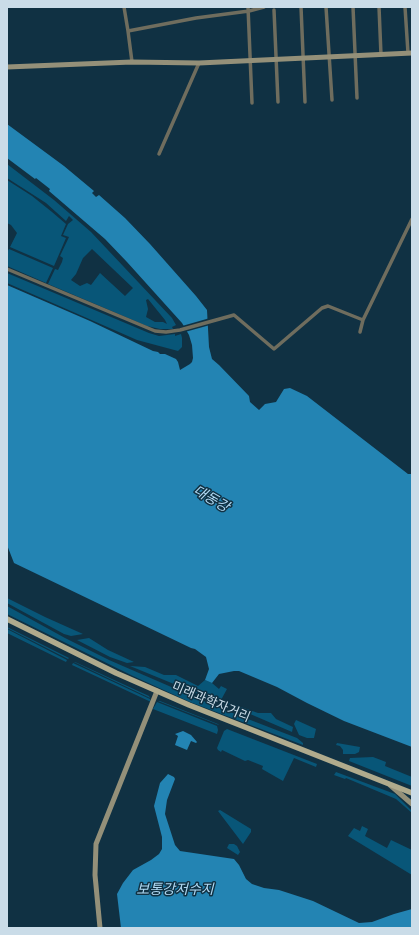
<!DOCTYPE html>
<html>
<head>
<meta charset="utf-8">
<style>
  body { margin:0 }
  #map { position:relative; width:419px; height:935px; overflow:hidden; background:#103143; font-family:Cabin,sans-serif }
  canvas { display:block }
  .frame { position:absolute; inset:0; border:8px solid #cadce8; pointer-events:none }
</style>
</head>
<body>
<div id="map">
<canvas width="419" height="935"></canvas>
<div class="frame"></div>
</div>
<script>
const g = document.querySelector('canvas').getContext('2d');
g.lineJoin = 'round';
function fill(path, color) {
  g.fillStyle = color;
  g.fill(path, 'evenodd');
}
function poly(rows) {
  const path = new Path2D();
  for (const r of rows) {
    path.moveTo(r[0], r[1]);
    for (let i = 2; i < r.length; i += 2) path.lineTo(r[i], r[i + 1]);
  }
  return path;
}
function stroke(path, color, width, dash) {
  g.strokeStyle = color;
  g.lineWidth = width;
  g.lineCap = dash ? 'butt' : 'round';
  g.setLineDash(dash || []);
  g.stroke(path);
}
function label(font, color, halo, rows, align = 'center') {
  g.font = font + ' Cabin,"Noto Sans KR",sans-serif';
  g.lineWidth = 3;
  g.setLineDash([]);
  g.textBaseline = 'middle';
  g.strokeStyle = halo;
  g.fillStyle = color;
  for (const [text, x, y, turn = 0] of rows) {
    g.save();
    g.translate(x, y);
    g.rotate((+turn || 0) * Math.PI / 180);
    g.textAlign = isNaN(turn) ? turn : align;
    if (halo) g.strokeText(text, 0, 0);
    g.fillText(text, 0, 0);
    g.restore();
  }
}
const green = poly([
  [7,164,54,200,91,232,172,318,176,325,172,327,173,329,160,329,147,326,48,284,55,269,58,270,62,262,63,258,60,256,69,237,63,235,68,224,73,220,69,216,66,221,46,203,7,178],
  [92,249,133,288,125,296,100,273,91,285,87,283,80,286,71,280,76,274,83,258],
  [148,299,165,320,167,324,163,322,155,322,146,317,148,309,146,300],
  [7,180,32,196,52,212,66,224,61,236,66,238,54,266,10,247,17,233,11,225,7,223],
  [9,249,53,268,46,283,7,266,7,252],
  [7,273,149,333,159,336,175,334,175,336,181,334,182,338,182,347,178,351,137,340,7,283],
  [7,598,45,617,83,634,71,636,64,634,7,603],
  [7,606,65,638,109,660,222,709,297,738,303,743,303,745,190,702,133,676,7,614],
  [7,627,69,658,68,659,7,628],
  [7,629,67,660,66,662,7,633],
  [89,638,108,650,134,662,127,663,110,657,77,640],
  [74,662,75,662,149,696,150,698],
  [73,663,150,699,151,702,72,665],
  [130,666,145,667,164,675,176,675,198,686,205,680,212,683,219,689,221,686,227,689,221,700,213,700],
  [158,701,160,701,218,724,219,725],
  [157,702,217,726,218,730,217,734,153,709],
  [227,702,258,713,271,713,276,719,293,727,292,732,227,704],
  [296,720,316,729,314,738,307,738,299,735,294,724],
  [227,729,317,764,316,767,294,758,283,781,262,769,263,766,248,760,245,761,222,750,221,752,218,750,217,748,224,731],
  [337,743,360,747,359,752,355,754,343,754,343,750,340,746,336,745],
  [373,757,386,762,385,766,412,777,412,786,349,761,350,758],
  [336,772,395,794,412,811,412,813,396,799,346,778,345,779,334,775],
  [220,810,251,829,251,832,243,844,218,811],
  [362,826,368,829,365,836,387,848,391,840,412,850,412,875,348,836,354,828,360,831],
  [229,844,234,844,237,846,240,852,238,855,227,848]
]);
const water = poly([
  [7,124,64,166,94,191,92,193,96,197,99,195,125,218,150,244,196,296,207,310,209,347,212,359,219,365,249,396,250,402,259,410,265,404,276,402,284,389,290,388,307,396,408,474,412,474,412,747,344,721,307,703,277,687,239,671,234,671,219,674,212,683,205,680,209,669,206,657,195,649,191,648,14,563,7,545,7,285,90,321,153,351,158,352,160,354,165,354,176,359,178,362,180,370,190,364,192,362,193,358,192,345,189,335,182,323,127,262,105,239,49,191,50,189,36,178,35,179,7,158],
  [183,731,191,735,197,742,196,743,191,741,187,750,175,745,178,736,175,734],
  [168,774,174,777,175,779,167,800,165,814,175,845,180,851,234,859,239,865,246,879,252,884,264,888,279,890,313,901,359,923,372,922,394,914,412,909,412,928,121,928,117,894,123,883,133,870,151,860,159,854,162,849,162,837,154,806,160,783]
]);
const pier = poly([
  [210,318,210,325,185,332,182,326]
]);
const street = poly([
  [124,7,128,31,196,18,249,11,264,7],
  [248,7,252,103],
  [301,7,305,102],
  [326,7,332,100],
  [353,7,357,98],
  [379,7,381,55],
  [405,7,408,53],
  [274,10,278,102],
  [128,31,132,62],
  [159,154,199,63],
  [7,269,155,331,166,332,180,330,234,315,274,349,322,308,328,306,363,320],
  [360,332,363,320,412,219]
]);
const secondary = poly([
  [7,67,132,62,199,63,412,53],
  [390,785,412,804],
  [100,928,95,875,96,844,157,691]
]);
const primary = poly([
  [7,619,116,673,189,705,412,793]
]);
const streetNames = [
  ["미래과학자거리",211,702,23]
];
const waterNames = [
  ["대동강",211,499,30],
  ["보통강저수지",175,890]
];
fill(green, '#085678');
fill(water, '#2384b3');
fill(pier, '#103143');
stroke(street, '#6f6d5e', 3.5);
stroke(secondary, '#949079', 5);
stroke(primary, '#b0ab8d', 5.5);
label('13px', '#cadce8', '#103143', streetNames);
label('italic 14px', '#b0d9f3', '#103143', waterNames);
</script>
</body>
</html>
